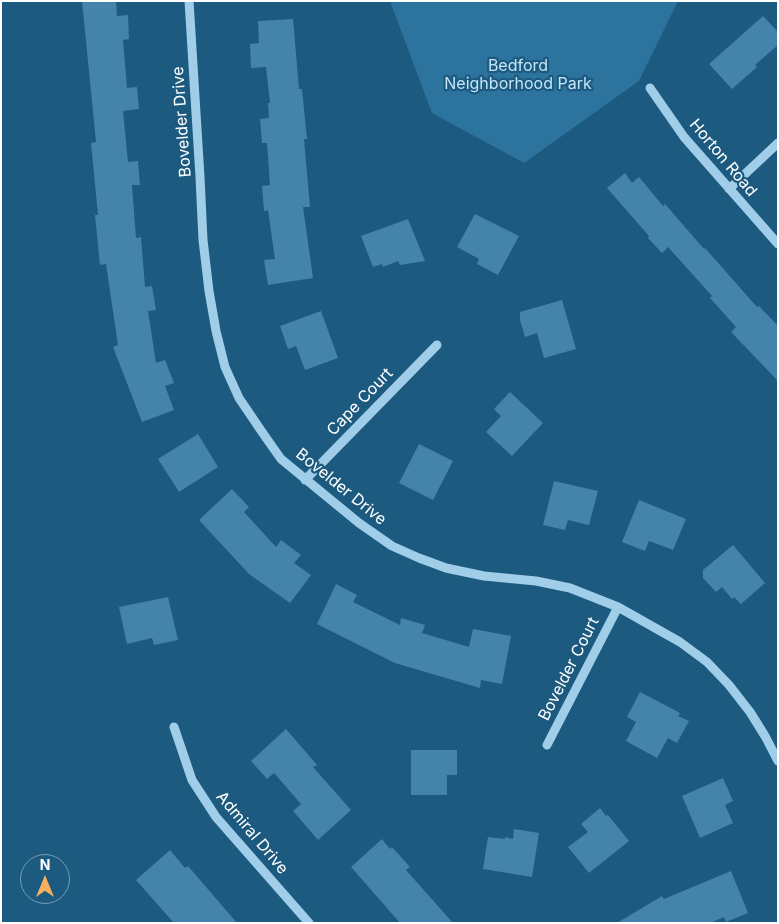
<!DOCTYPE html>
<html>
<head>
<meta charset="utf-8">
<style>
  body { margin:0 }
  #map { position:relative; width:779px; height:924px; overflow:hidden; background:#1c5a80; font-family:Inter,sans-serif }
  canvas { display:block }
  .frame { position:absolute; inset:0; border:2px solid #fff; pointer-events:none }
  .north { position:absolute; left:20px; top:854px; width:50px; height:50px; box-sizing:border-box; background:#1c5a80; border:1px solid #779cb3; border-radius:50%; rotate:0deg; font-size:14px; font-weight:700; line-height:20px; text-align:center; color:#fff }
  .north::after { content:''; display:block; margin:auto; width:18px; height:22px; background:#fab05e; clip-path:polygon(50% 0,100% 100%,50% 72%,0 100%) }
</style>
</head>
<body>
<div id="map">
<canvas width="779" height="924"></canvas>
<div class="frame"></div>
<div class="north">N</div>
</div>
<script>
const g = document.querySelector('canvas').getContext('2d');
g.lineJoin = 'round';
function fill(path, color) {
  g.fillStyle = color;
  g.fill(path, 'evenodd');
}
function poly(rows) {
  const path = new Path2D();
  for (const r of rows) {
    path.moveTo(r[0], r[1]);
    for (let i = 2; i < r.length; i += 2) path.lineTo(r[i], r[i + 1]);
  }
  return path;
}
function stroke(path, color, width, dash) {
  g.strokeStyle = color;
  g.lineWidth = width;
  g.lineCap = dash ? 'butt' : 'round';
  g.setLineDash(dash || []);
  g.stroke(path);
}
function label(font, color, halo, rows, align = 'center') {
  g.font = font + ' Inter,sans-serif';
  g.lineWidth = 4.5;
  g.setLineDash([]);
  g.textBaseline = 'middle';
  g.strokeStyle = halo;
  g.fillStyle = color;
  for (const [text, x, y, turn = 0] of rows) {
    g.save();
    g.translate(x, y);
    g.rotate((+turn || 0) * Math.PI / 180);
    g.textAlign = isNaN(turn) ? turn : align;
    if (halo) g.strokeText(text, 0, 0);
    g.fillText(text, 0, 0);
    g.restore();
  }
}
const green = poly([
  [390,1,678,1,639,81,524,163,432,113]
]);
const building = poly([
  [82,1,116,1,117,16,128,15,129,39,123,40,127,88,137,87,139,109,123,111,128,162,138,161,140,185,132,185,136,238,141,237,145,287,152,286,156,310,148,311,156,363,165,360,174,383,165,386,174,410,142,422,113,347,118,345,106,264,100,265,95,215,98,215,91,143,96,142],
  [763,16,778,32,778,45,755,65,757,67,732,89,709,64],
  [293,19,299,89,302,89,307,139,304,139,310,207,303,207,313,278,268,285,264,260,275,259,268,210,264,211,262,186,270,185,267,143,262,143,260,119,269,118,268,103,270,103,266,67,251,68,250,44,259,43,258,21],
  [625,173,632,183,639,177,663,206,665,204,704,249,705,248,757,307,759,306,778,326,778,381,731,332,736,327,710,298,712,296,668,247,662,253,648,238,649,236,607,188],
  [475,214,519,236,498,275,477,264,479,259,457,247],
  [408,219,425,261,400,265,398,261,383,267,382,264,373,267,361,236],
  [562,300,576,349,544,358,537,333,525,337,520,320,520,312],
  [321,311,338,358,305,370,296,346,288,349,280,326],
  [510,392,543,423,512,456,486,432,501,416,494,409],
  [198,434,218,467,179,492,158,459],
  [419,444,453,461,433,500,399,483],
  [554,481,598,491,589,525,568,520,565,530,543,525],
  [232,489,249,507,244,512,276,547,281,540,301,555,294,563,311,575,290,603,249,574,199,520],
  [639,500,686,519,673,550,649,541,645,551,622,542],
  [733,545,765,583,741,604,734,597,732,599,722,587,716,592,703,578,703,570],
  [336,584,357,595,353,602,400,625,401,618,425,625,422,633,469,647,473,629,511,636,502,684,481,680,480,688,395,663,317,624],
  [168,597,178,640,154,645,152,638,127,644,119,607],
  [640,692,680,713,678,716,689,721,677,743,668,738,657,758,626,741,636,722,627,717],
  [286,729,317,765,313,767,351,810,318,840,293,811,301,804,274,773,267,779,251,761],
  [411,750,457,750,457,775,447,775,447,795,411,795],
  [723,778,733,801,725,805,733,823,700,838,682,796],
  [600,808,606,816,608,815,629,841,589,873,568,847,588,832,581,824],
  [514,829,539,833,532,877,483,869,488,837,505,839,505,837,513,839],
  [382,839,390,849,392,847,410,867,406,870,453,923,400,923,351,867],
  [170,850,185,868,188,866,237,923,174,923,136,880],
  [731,871,748,913,726,922,724,917,710,923,617,923,662,896,664,899]
]);
const minor = poly([
  [189,1,200,177,203,240,209,291,216,331,225,367,239,398,262,432,281,459,359,523,392,546,419,558,446,568,484,576,536,581,570,588,618,607,680,642,707,662,729,685,750,712,765,736,778,761],
  [650,88,684,137,778,244],
  [729,189,778,143],
  [305,480,437,345],
  [174,727,192,780,216,817,309,923],
  [547,745,618,607]
]);
const parkNames = [
  ["Bedford",518,66],
  ["Neighborhood Park",518,84]
];
const streetNames = [
  ["Bovelder Drive",182,122,-94],
  ["Horton Road",723,158,50],
  ["Cape Court",360,402,-46],
  ["Bovelder Drive",341,487,39],
  ["Bovelder Court",569,669,-63],
  ["Admiral Drive",252,833,50]
];
fill(green, '#2c739d');
fill(building, '#4484aa');
stroke(minor, '#a0cee9', 9);
label('16px', '#c4e4f7', '#1c5a80', parkNames);
label('16px', '#fff', '#1c5a80', streetNames);
</script>
</body>
</html>
